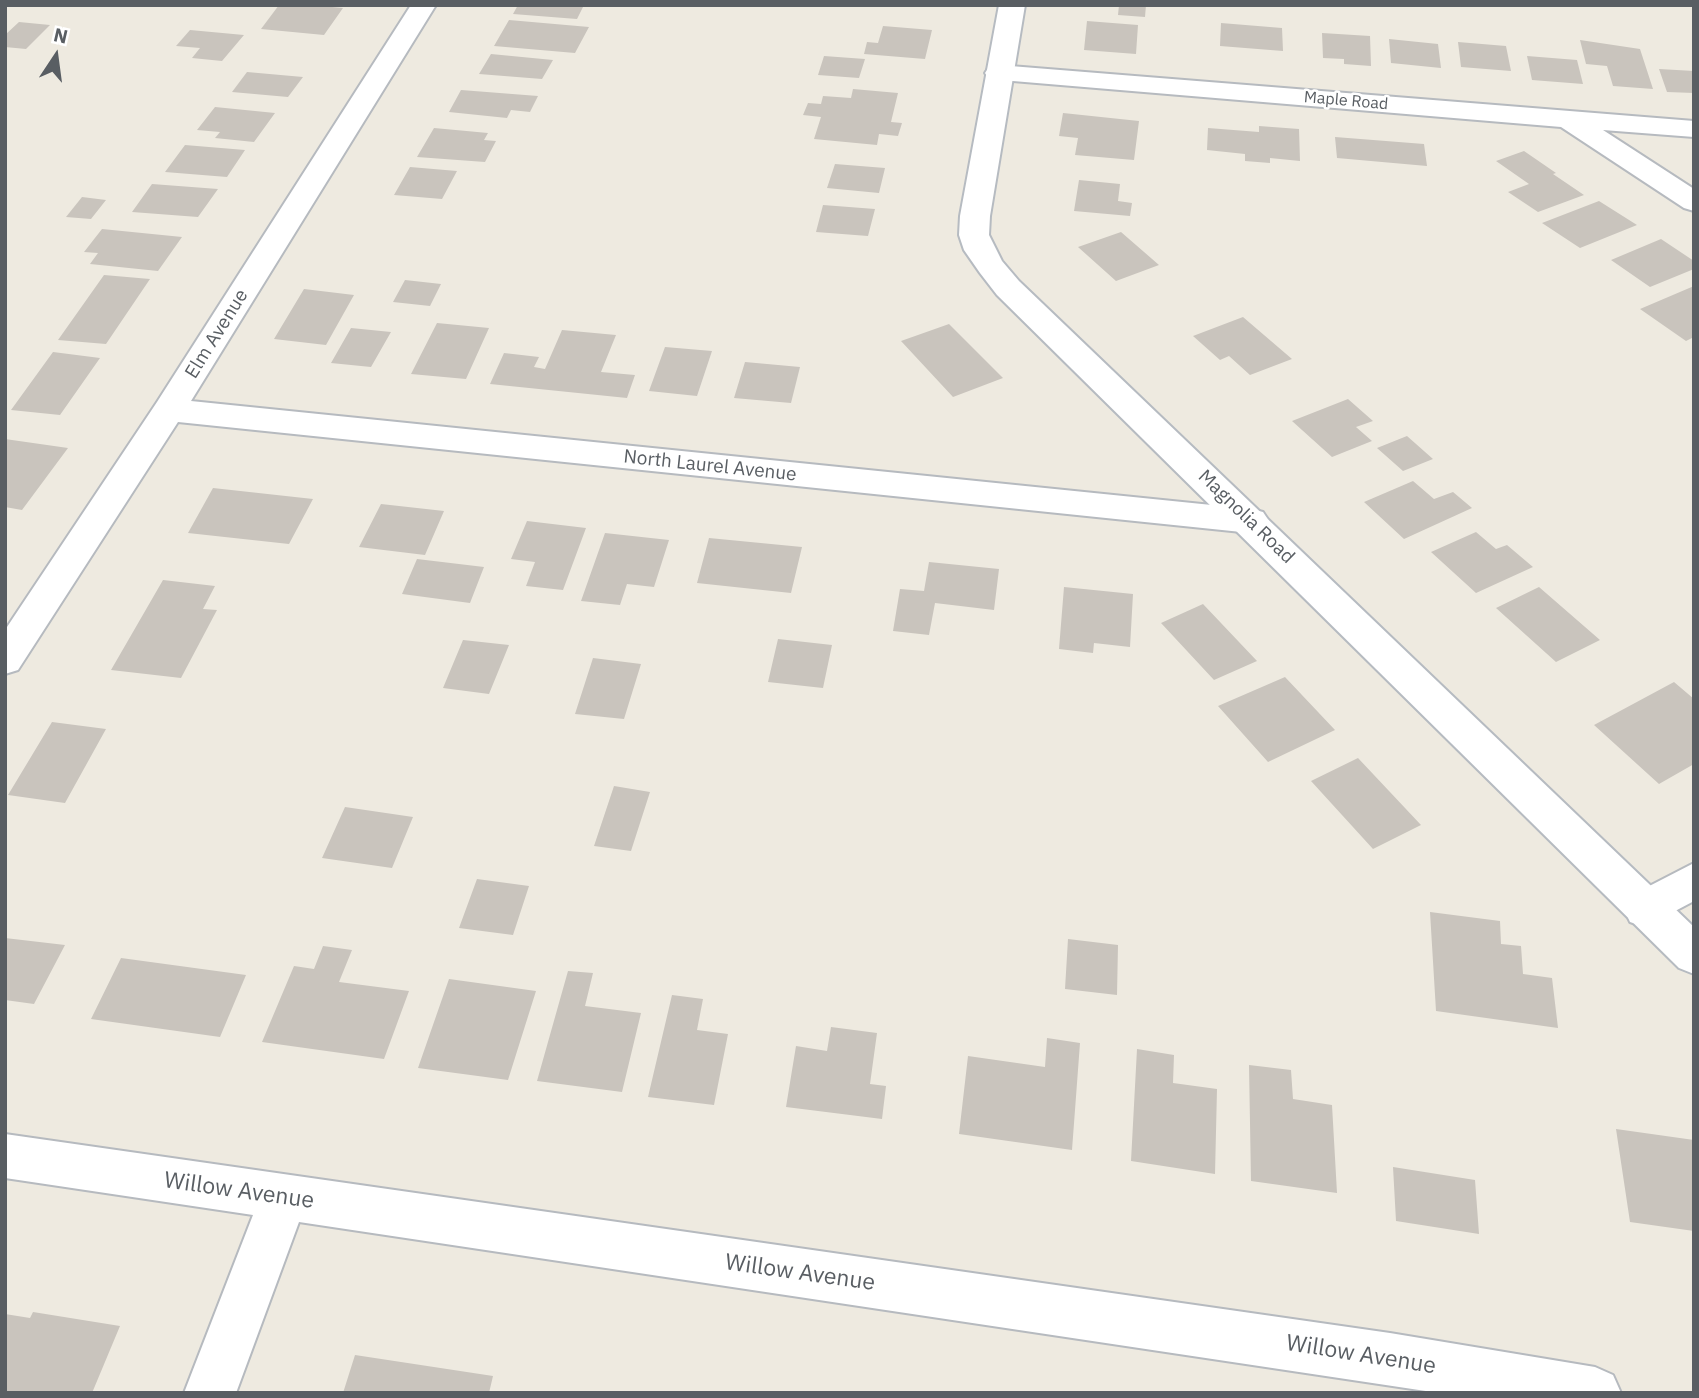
<!DOCTYPE html>
<html>
<head>
<meta charset="utf-8">
<style>
  body { margin:0 }
  #map { position:relative; width:1699px; height:1398px; overflow:hidden; background:#eeeae0; font-family:"IBM Plex Sans",sans-serif }
  canvas { display:block }
  .frame { position:absolute; inset:0; border:7px solid #595e63; pointer-events:none }
  .north { position:absolute; left:21px; top:21px; width:70px; height:70px; -webkit-text-stroke:5px #fff; paint-order:stroke; rotate:13deg; font-size:19px; font-weight:700; line-height:28px; text-align:center; color:#595e63 }
  .north::after { content:''; display:block; margin:auto; width:24px; height:32px; background:#595e63; clip-path:polygon(50% 0,100% 100%,50% 72%,0 100%) }
</style>
</head>
<body>
<div id="map">
<canvas width="1699" height="1398"></canvas>
<div class="frame"></div>
<div class="north">N</div>
</div>
<script>
const g = document.querySelector('canvas').getContext('2d');
g.lineJoin = 'round';
function fill(path, color) {
  g.fillStyle = color;
  g.fill(path, 'evenodd');
}
function poly(rows) {
  const path = new Path2D();
  for (const r of rows) {
    path.moveTo(r[0], r[1]);
    for (let i = 2; i < r.length; i += 2) path.lineTo(r[i], r[i + 1]);
  }
  return path;
}
function stroke(path, color, width, dash) {
  g.strokeStyle = color;
  g.lineWidth = width;
  g.lineCap = dash ? 'butt' : 'round';
  g.setLineDash(dash || []);
  g.stroke(path);
}
function label(font, color, halo, rows, align = 'center') {
  g.font = font + ' "IBM Plex Sans",sans-serif';
  g.lineWidth = 5;
  g.setLineDash([]);
  g.textBaseline = 'middle';
  g.strokeStyle = halo;
  g.fillStyle = color;
  for (const [text, x, y, turn = 0] of rows) {
    g.save();
    g.translate(x, y);
    g.rotate((+turn || 0) * Math.PI / 180);
    g.textAlign = isNaN(turn) ? turn : align;
    if (halo) g.strokeText(text, 0, 0);
    g.fillText(text, 0, 0);
    g.restore();
  }
}
const building = poly([
  [279,5,311,5,343,8,324,35,261,29],
  [518,5,584,5,577,19,513,14],
  [1119,5,1146,5,1145,17,1118,15],
  [509,20,589,27,575,53,494,46],
  [1087,21,1138,25,1136,54,1084,50],
  [19,22,50,25,26,49,5,47,5,35],
  [1221,23,1282,28,1283,51,1220,46],
  [883,26,932,30,925,59,864,54,867,42,878,43],
  [190,30,244,35,222,61,192,58,200,48,176,46],
  [1322,33,1370,36,1371,66,1344,64,1344,59,1323,58],
  [1389,39,1438,44,1441,68,1391,63],
  [1580,40,1640,49,1653,89,1613,86,1607,66,1586,64],
  [1458,42,1506,46,1511,71,1461,67],
  [491,54,553,60,542,79,479,74],
  [824,56,865,59,859,78,818,75],
  [1527,56,1577,60,1583,84,1532,80],
  [1659,69,1694,71,1694,93,1667,92],
  [247,72,303,77,288,97,232,92],
  [853,89,898,93,891,122,902,123,898,136,879,134,877,145,814,139,821,117,803,115,808,103,821,104,823,96,851,98],
  [461,90,538,96,530,112,511,110,507,118,449,112],
  [215,107,275,113,254,142,215,138,220,132,197,130],
  [1063,113,1139,121,1134,160,1075,155,1078,138,1059,136],
  [1259,126,1299,129,1300,161,1270,158,1270,163,1245,161,1245,154,1207,150,1208,128,1259,132],
  [434,128,488,133,484,140,496,141,485,162,417,157],
  [1335,137,1424,144,1427,166,1337,158],
  [185,145,245,150,227,177,165,172],
  [1524,151,1556,173,1553,174,1584,195,1538,212,1508,192,1529,184,1496,161],
  [835,164,885,168,879,193,827,188],
  [410,167,457,171,442,199,394,195],
  [1079,180,1120,184,1118,201,1132,203,1130,216,1074,211],
  [152,184,218,189,198,217,132,212],
  [82,197,106,200,91,219,66,217],
  [1599,201,1637,225,1580,248,1542,223],
  [823,205,875,209,868,236,816,232],
  [102,229,182,237,158,271,90,264,98,253,84,252],
  [1121,232,1159,265,1116,281,1078,247],
  [1661,239,1694,261,1694,269,1650,287,1611,260],
  [104,275,150,279,106,344,58,340],
  [405,280,441,284,430,306,393,302],
  [1694,286,1694,337,1686,341,1640,309],
  [304,289,354,295,326,345,274,339],
  [1243,317,1292,359,1250,375,1229,356,1220,360,1193,336],
  [437,323,489,328,466,379,411,374],
  [949,324,1003,378,953,397,901,341],
  [351,328,391,332,371,367,331,363],
  [562,330,616,335,601,372,635,375,627,398,490,384,504,353,539,357,534,367,545,369],
  [665,347,712,351,697,396,649,391],
  [53,352,100,358,60,415,11,410],
  [745,362,800,367,791,403,734,398],
  [1348,399,1373,421,1356,427,1372,441,1332,457,1292,421],
  [1407,436,1433,459,1403,471,1377,448],
  [5,439,68,448,22,510,5,507],
  [1413,481,1434,499,1453,492,1472,508,1404,539,1364,502],
  [213,488,313,499,289,544,188,533],
  [381,504,444,511,425,555,359,547],
  [527,521,586,528,563,590,526,586,535,562,511,559],
  [1476,532,1496,549,1507,545,1533,567,1476,593,1431,552],
  [605,533,669,540,654,587,627,584,620,605,581,601],
  [709,538,802,547,791,593,697,583],
  [417,559,484,567,470,603,402,594],
  [929,562,999,569,994,610,935,603,929,635,893,631,900,589,924,591],
  [163,580,215,586,203,609,217,610,181,678,111,670],
  [1064,587,1133,594,1130,647,1094,643,1093,653,1059,649],
  [1539,587,1600,640,1556,662,1496,608],
  [1203,604,1257,661,1214,680,1161,623],
  [778,639,832,645,823,688,768,682],
  [463,640,509,645,489,694,443,688],
  [593,658,641,664,624,719,575,714],
  [1285,677,1335,730,1268,762,1218,706],
  [1674,682,1694,699,1694,764,1659,784,1594,725],
  [52,722,106,729,65,803,8,795],
  [1358,758,1421,825,1373,849,1311,781],
  [614,786,650,792,631,851,594,846],
  [345,807,413,817,392,868,322,858],
  [477,879,529,886,513,935,459,928],
  [1430,912,1500,921,1501,944,1521,946,1523,974,1552,978,1558,1028,1436,1011],
  [5,938,65,945,34,1004,5,1000],
  [1068,939,1118,945,1117,995,1065,989],
  [323,946,352,950,339,982,409,991,384,1059,262,1042,294,966,314,969],
  [121,958,246,975,220,1037,91,1019],
  [568,971,593,973,585,1006,641,1013,622,1092,537,1081],
  [449,979,536,991,508,1080,418,1068],
  [672,995,703,999,697,1030,728,1034,714,1105,648,1097],
  [831,1027,877,1033,870,1084,886,1086,882,1119,786,1107,796,1046,827,1051],
  [1047,1038,1080,1043,1072,1150,959,1134,968,1056,1045,1067],
  [1137,1049,1174,1055,1173,1083,1217,1089,1215,1174,1131,1161],
  [1249,1065,1291,1070,1293,1099,1332,1105,1337,1193,1251,1181],
  [1616,1129,1694,1140,1694,1231,1630,1222],
  [1393,1167,1475,1180,1479,1234,1396,1221],
  [33,1312,120,1326,92,1393,5,1393,5,1314,30,1318],
  [355,1355,493,1376,489,1393,343,1393]
]);
const street = poly([
  [411,5,436,5,191,401,1251,509,1263,512,1269,521,1263,530,1251,533,178,422,18,670,5,674,5,630,157,402,411,5],
  [998,65,1694,121,1694,137,1603,130,1694,189,1694,211,1684,208,1561,127,989,79,985,73,989,67,998,65],
  [1694,863,1694,901,1645,927,1630,922,1624,909,1630,896,1694,863],
  [5,1134,1390,1333,1595,1367,1613,1375,1621,1393,1439,1393,299,1222,236,1393,184,1393,253,1215,5,1178,5,1134]
]);
const secondary = poly([
  [999,5,1025,5,990,216,989,235,1002,261,1019,281,1694,927,1694,974,1679,968,997,295,980,273,964,250,959,235,960,216,999,5]
]);
const farStreetnames = [
  ["Maple Road",1346,101,5]
];
const streetNames = [
  ["Elm Avenue",217,334,-58],
  ["North Laurel Avenue",710,466,6],
  ["Magnolia Road",1246,517,44]
];
const nearStreetnames = [
  ["Willow Avenue",239,1191,8],
  ["Willow Avenue",800,1273,8],
  ["Willow Avenue",1361,1355,9]
];
fill(building, '#c9c4bd');
stroke(street, '#b6babf', 4);
stroke(secondary, '#b6bbc1', 4);
fill(street, '#fff');
fill(secondary, '#fff');
label('16px', '#595e63', '#fff', farStreetnames);
label('19px', '#595e63', '#fff', streetNames);
label('23px', '#595e63', '#fff', nearStreetnames);
</script>
</body>
</html>
